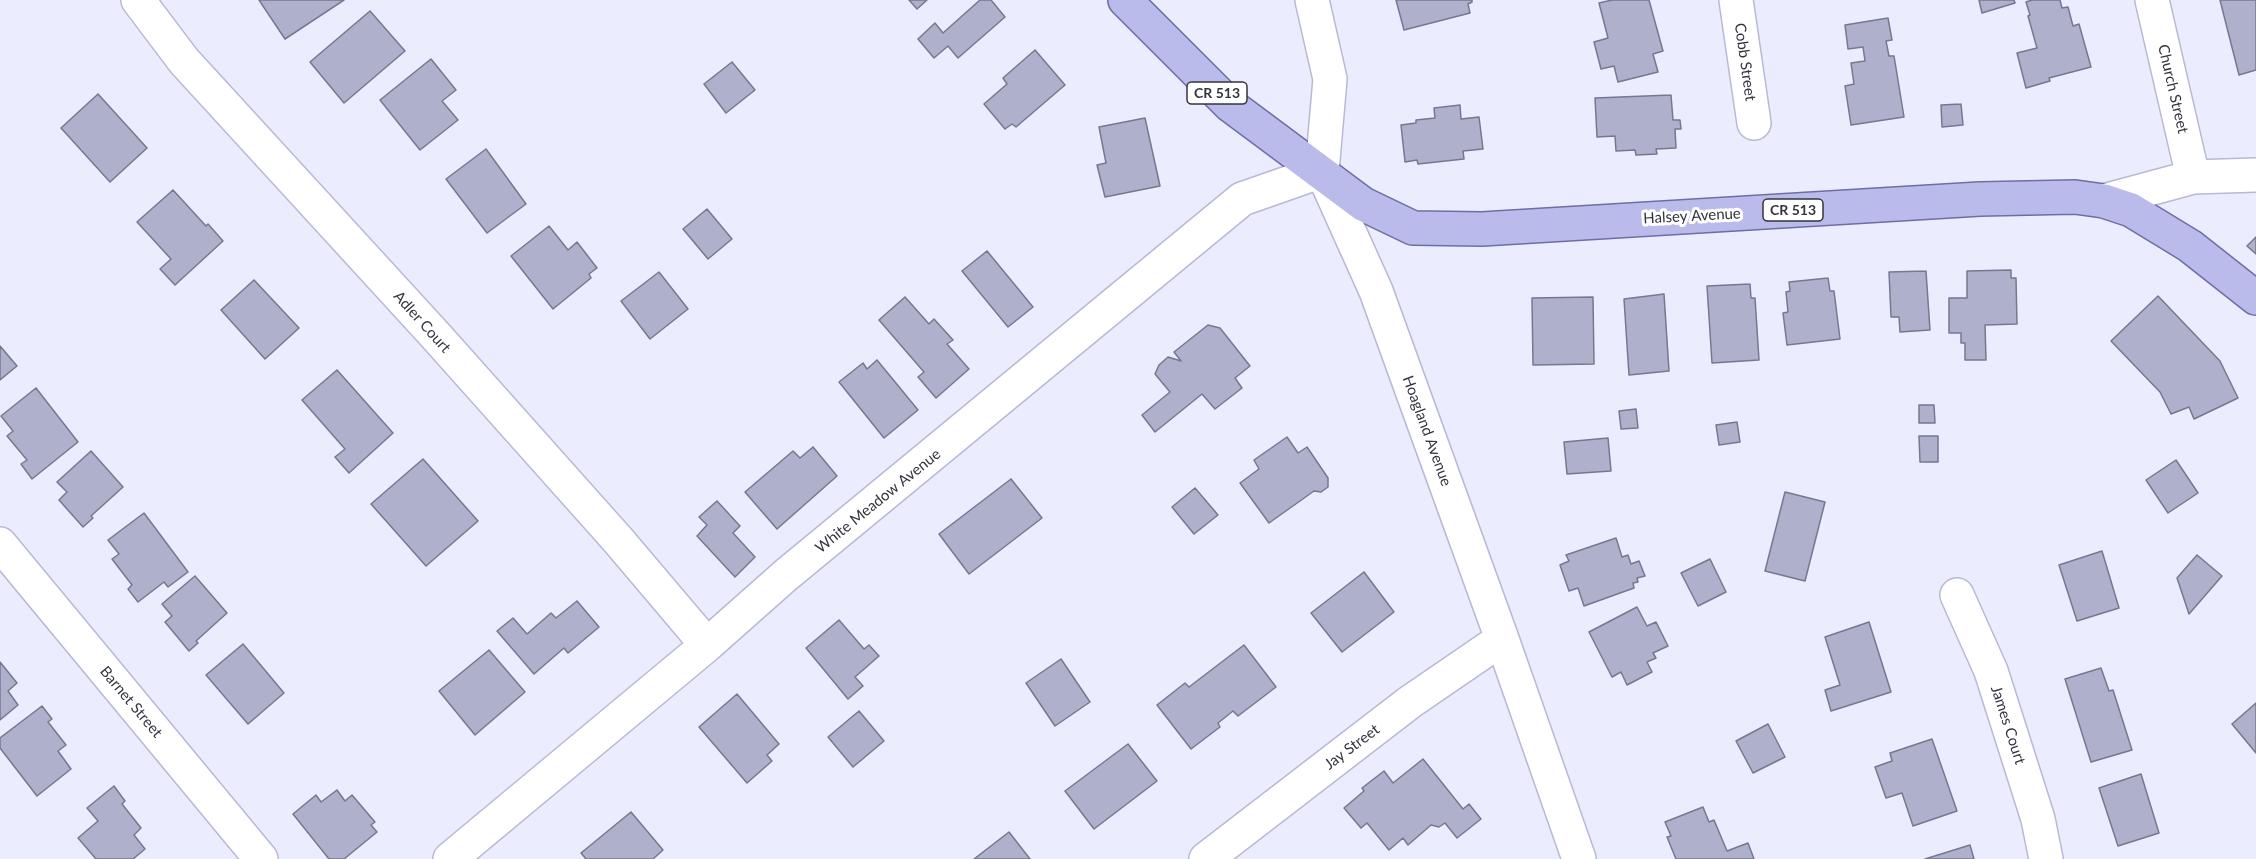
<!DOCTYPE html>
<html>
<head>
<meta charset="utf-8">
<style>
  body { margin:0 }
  canvas { display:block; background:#ebecfe }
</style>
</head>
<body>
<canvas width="2256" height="859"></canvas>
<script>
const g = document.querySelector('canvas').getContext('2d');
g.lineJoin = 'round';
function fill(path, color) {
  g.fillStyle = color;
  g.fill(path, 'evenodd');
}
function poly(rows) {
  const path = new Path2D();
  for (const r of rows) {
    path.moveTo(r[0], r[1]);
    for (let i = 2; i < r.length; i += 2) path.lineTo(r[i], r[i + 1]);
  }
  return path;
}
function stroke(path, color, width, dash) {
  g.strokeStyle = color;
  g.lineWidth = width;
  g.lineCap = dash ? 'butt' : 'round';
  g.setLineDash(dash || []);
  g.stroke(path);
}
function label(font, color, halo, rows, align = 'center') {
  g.font = font + ' Lato,sans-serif';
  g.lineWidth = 6;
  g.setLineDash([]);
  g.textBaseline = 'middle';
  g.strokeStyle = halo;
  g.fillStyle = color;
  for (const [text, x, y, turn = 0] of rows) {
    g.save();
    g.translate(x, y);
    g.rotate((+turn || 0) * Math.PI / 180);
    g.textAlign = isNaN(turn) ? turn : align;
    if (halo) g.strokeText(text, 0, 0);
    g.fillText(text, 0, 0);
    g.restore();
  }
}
const building = poly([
  [259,0,344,0,285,39,259,0],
  [909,0,927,0,917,9,909,0],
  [980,0,991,0,1005,17,958,58,948,46,934,58,918,39,935,23,943,33,980,0],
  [1396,0,1472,0,1472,2,1468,4,1470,13,1404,30,1396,0],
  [1612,0,1649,0,1663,51,1653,54,1658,72,1618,82,1614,66,1601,69,1594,42,1608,38,1599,3,1612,0],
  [1979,0,2014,0,2015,3,1982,13,1979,0],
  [2032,0,2060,0,2062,8,2068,7,2073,26,2079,24,2091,67,2049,78,2050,81,2026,88,2017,53,2037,48,2028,16,2030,15,2026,2,2032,0],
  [2220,0,2256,0,2256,70,2239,75,2220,0],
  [370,11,405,51,344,103,310,62,370,11],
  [1888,18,1892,40,1886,41,1889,56,1894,56,1904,117,1851,125,1845,86,1854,84,1851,63,1865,61,1863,47,1848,49,1845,25,1888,18],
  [1035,50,1065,85,1016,127,1012,124,1005,129,984,104,1007,84,1003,78,1035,50],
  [431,59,456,90,442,101,458,120,420,150,380,100,431,59],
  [732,62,755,90,726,113,704,84,732,62],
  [98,94,147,148,110,182,61,128,98,94],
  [1671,95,1673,120,1680,120,1681,129,1675,129,1676,148,1656,149,1657,154,1636,155,1635,150,1616,151,1615,136,1597,137,1595,98,1671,95],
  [1961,104,1963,125,1942,127,1941,105,1961,104],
  [1460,105,1461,119,1479,117,1483,149,1463,151,1464,159,1418,164,1417,160,1405,162,1401,125,1416,123,1416,120,1435,118,1434,108,1460,105],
  [1145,118,1160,186,1105,197,1097,165,1106,163,1099,127,1145,118],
  [486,149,526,204,487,233,446,179,486,149],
  [173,190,206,226,208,224,223,241,175,285,160,269,171,259,137,222,173,190],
  [707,209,732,239,708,259,683,229,707,209],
  [549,226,568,250,577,242,597,268,589,274,591,278,553,309,511,256,549,226],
  [2256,237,2256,254,2247,246,2256,237],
  [987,251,1033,307,1008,327,962,271,987,251],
  [2011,270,2011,278,2016,278,2017,324,1985,325,1986,360,1965,360,1965,343,1961,343,1961,333,1949,333,1949,298,1967,298,1967,271,2011,270],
  [1926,271,1930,330,1900,332,1899,317,1891,317,1889,272,1926,271],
  [659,272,688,309,650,339,621,301,659,272],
  [1828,278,1830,291,1834,291,1840,339,1787,345,1783,313,1788,312,1786,292,1790,291,1789,282,1828,278],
  [254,280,299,328,265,359,221,310,254,280],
  [1750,284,1751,298,1755,298,1759,360,1712,363,1707,286,1750,284],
  [1664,294,1669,371,1629,375,1624,299,1664,294],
  [2158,296,2220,361,2238,398,2194,419,2189,407,2171,414,2160,392,2111,341,2158,296],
  [905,297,929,324,934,319,953,340,947,344,969,369,936,398,918,377,924,372,879,320,905,297],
  [1593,297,1594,364,1533,365,1532,298,1593,297],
  [1208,325,1220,328,1250,366,1235,378,1242,388,1215,409,1202,394,1155,432,1142,415,1170,392,1155,374,1159,365,1168,357,1181,361,1174,352,1208,325],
  [0,346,17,366,0,380,0,346],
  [877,360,918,410,884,438,839,382,863,363,867,369,877,360],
  [337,370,393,433,349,473,335,457,345,449,302,400,337,370],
  [36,388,78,442,32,479,21,464,27,460,7,436,13,431,1,416,36,388],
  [1919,405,1934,405,1935,423,1919,423,1919,405],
  [1636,409,1638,428,1621,429,1619,411,1636,409],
  [1737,422,1740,442,1719,445,1716,425,1737,422],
  [1919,436,1938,436,1938,462,1920,462,1919,436],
  [1287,437,1298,453,1307,447,1328,478,1328,487,1321,492,1314,491,1269,523,1240,483,1259,469,1254,460,1287,437],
  [1608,438,1611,471,1567,474,1564,442,1608,438],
  [813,447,837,476,777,529,745,492,793,451,800,458,813,447],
  [91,451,123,487,91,516,93,518,83,527,59,500,67,492,57,482,91,451],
  [423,459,478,521,426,566,371,504,423,459],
  [2176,460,2198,493,2168,513,2146,480,2176,460],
  [1011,479,1042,518,969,574,939,534,1011,479],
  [1195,488,1218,515,1194,534,1172,507,1195,488],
  [1785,492,1825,502,1805,581,1765,571,1785,492],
  [717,501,740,526,733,533,755,557,735,577,697,536,707,525,699,517,717,501],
  [144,513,188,572,168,587,164,582,138,602,128,589,132,585,112,559,119,554,108,540,144,513],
  [1616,538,1622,557,1628,555,1631,564,1639,561,1645,576,1637,578,1638,582,1633,583,1634,588,1584,606,1578,588,1569,591,1560,565,1569,561,1566,555,1616,538],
  [2102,551,2119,608,2077,621,2059,565,2102,551],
  [2197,555,2222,576,2189,614,2177,578,2197,555],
  [1710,559,1726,592,1698,606,1681,573,1710,559],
  [1364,572,1394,612,1342,652,1311,613,1364,572],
  [195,576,227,613,196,641,198,643,189,651,165,622,172,616,162,604,195,576],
  [577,601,599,627,568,653,564,648,534,674,497,631,513,618,527,634,551,613,556,618,577,601],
  [1637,607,1647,626,1656,622,1668,646,1653,653,1656,658,1647,662,1652,672,1627,685,1621,672,1612,677,1589,632,1637,607],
  [839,620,864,649,869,645,879,656,855,677,863,686,848,699,806,648,839,620],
  [1869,622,1891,692,1831,711,1825,690,1840,685,1825,637,1869,622],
  [243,644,284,693,248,724,206,675,243,644],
  [1244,645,1276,687,1238,716,1233,711,1218,723,1220,727,1191,749,1157,705,1185,683,1189,687,1244,645],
  [489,650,525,692,475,735,439,691,489,650],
  [1061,659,1090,702,1055,726,1026,683,1061,659],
  [0,662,17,683,8,691,18,705,0,720,0,662],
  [2101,668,2109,691,2113,690,2132,750,2091,762,2065,679,2101,668],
  [737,694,779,744,767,755,772,761,747,783,699,727,737,694],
  [2256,703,2256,753,2232,724,2256,703],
  [42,706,52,719,48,722,66,745,58,751,71,769,37,796,0,748,0,738,42,706],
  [859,711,884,741,853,767,828,737,859,711],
  [1768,724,1785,757,1753,773,1736,741,1768,724],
  [1932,739,1957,811,1913,826,1902,793,1886,798,1875,767,1892,761,1890,753,1932,739],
  [1128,744,1157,781,1094,829,1065,791,1128,744],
  [1423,759,1463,809,1469,804,1481,819,1457,838,1445,823,1439,827,1431,825,1408,845,1403,838,1389,850,1367,823,1361,828,1344,808,1364,791,1362,788,1384,771,1393,783,1423,759],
  [2141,774,2159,833,2118,846,2099,788,2141,774],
  [114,786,125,801,122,804,141,828,134,835,145,849,133,859,96,859,78,838,98,821,87,808,114,786],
  [337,790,345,801,352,795,375,822,371,825,377,832,344,859,329,859,293,814,316,795,321,802,337,790],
  [1703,807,1709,822,1714,820,1727,851,1748,843,1754,859,1676,859,1667,837,1671,836,1665,822,1703,807],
  [631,812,663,850,653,859,586,859,581,853,631,812],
  [1009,832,1030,859,974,859,1009,832],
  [1970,845,1974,859,1925,859,1970,845]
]);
const minor = poly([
  [138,0,184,61,436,336,618,540,707,645],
  [1312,0,1330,79,1322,171,1376,291,1502,639,1579,859],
  [1736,0,1754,123],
  [2152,0,2193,177],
  [2104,201,2193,177,2256,175],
  [0,544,261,859],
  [1957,595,1991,671,2038,819,2046,859],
  [450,859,707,645,786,575,1242,199,1322,171],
  [1206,859,1410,702,1502,639]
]);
const major = poly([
  [1125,0,1230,105,1363,204,1413,228,1482,229,1980,199,2075,197,2104,201,2131,210,2190,246,2256,298]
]);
const shields = [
  [1217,93,60],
  [1793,210,60]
];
const shieldNames = [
  ["CR 513",1217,93],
  ["CR 513",1793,210]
];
const streetNames = [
  ["Cobb Street",1745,62,82],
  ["Church Street",2173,89,77],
  ["Halsey Avenue",1692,216,-3],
  ["Adler Court",422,322,48],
  ["Hoagland Avenue",1427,431,70],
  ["White Meadow Avenue",878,501,-39],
  ["Barnet Street",131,702,50],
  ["James Court",2008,725,72],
  ["Jay Street",1352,747,-37]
];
fill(building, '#afb0cc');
stroke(building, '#767891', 1.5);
stroke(minor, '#b8b9d5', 36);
stroke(major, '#6e6ea6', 36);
stroke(minor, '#fff', 33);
stroke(major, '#bbbbeb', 33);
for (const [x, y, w] of shields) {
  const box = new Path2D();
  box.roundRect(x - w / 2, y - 11, w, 22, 4.5);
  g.fillStyle = '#fff';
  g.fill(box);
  stroke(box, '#34343f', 1.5);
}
label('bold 14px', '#34343f', null, shieldNames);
label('15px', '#34343f', '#fff', streetNames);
</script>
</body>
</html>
